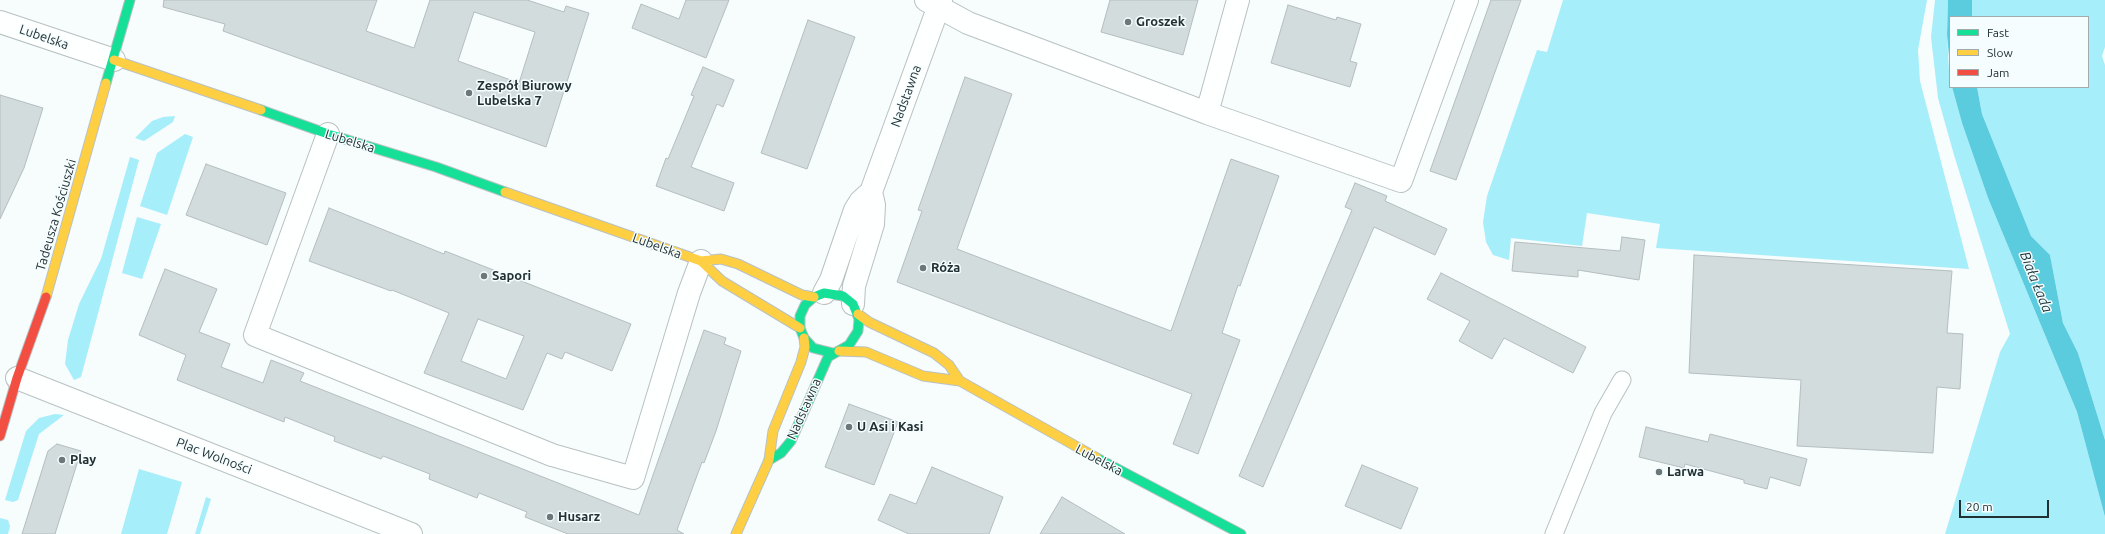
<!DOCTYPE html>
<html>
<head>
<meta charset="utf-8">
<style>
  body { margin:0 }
  #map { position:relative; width:2105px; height:534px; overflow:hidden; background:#f7fcfc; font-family:Ubuntu,sans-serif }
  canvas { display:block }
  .legend { position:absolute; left:1949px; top:16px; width:140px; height:72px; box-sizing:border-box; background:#f5fdfe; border:1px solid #a0abad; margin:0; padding:5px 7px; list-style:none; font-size:12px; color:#213033 }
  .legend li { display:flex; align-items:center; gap:8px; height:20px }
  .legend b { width:20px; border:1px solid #a0abad }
  .scale { position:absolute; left:1959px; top:500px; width:90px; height:18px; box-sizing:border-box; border:2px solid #213033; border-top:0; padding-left:5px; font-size:12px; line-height:14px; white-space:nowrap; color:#213033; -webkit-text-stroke:3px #f5fdfe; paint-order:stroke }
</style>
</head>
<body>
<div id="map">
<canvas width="2105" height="534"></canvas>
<ul class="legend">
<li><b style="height:5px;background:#16e098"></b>Fast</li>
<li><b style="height:5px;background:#ffcf43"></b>Slow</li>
<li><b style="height:5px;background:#f24e42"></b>Jam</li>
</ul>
<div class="scale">20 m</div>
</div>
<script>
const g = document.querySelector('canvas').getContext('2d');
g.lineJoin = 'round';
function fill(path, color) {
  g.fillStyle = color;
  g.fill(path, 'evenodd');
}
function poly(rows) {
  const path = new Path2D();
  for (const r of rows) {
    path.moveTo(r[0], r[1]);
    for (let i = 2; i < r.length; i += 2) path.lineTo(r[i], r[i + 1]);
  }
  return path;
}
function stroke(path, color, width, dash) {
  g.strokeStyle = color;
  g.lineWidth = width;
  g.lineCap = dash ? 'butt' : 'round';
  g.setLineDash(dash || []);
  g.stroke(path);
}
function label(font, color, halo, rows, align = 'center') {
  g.font = font + ' Ubuntu,sans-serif';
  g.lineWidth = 3;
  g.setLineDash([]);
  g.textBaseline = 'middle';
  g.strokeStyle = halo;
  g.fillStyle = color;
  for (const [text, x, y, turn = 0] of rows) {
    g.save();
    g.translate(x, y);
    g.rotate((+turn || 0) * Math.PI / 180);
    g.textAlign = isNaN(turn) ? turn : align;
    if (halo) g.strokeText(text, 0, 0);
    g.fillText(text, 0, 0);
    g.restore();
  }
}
const green = poly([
  [1563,0,1927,0,1918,50,1920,81,1969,269,1656,248,1660,224,1587,213,1582,246,1511,238,1509,260,1493,255,1486,242,1483,222,1487,196,1537,50,1547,52],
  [1935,0,1948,0,1947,35,1950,87,1952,87,1962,123,1988,198,2077,412,2105,517,2105,534,1945,534,2000,352,2010,334,1954,155,1938,98,1931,37],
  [1972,0,2105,0,2105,47,2102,56,2105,65,2105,440,2078,353,2063,323,2050,255,2031,236,1982,114,1977,87,2088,87,2088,17,1972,17],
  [175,116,173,122,144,141,135,138,152,121,163,117],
  [185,134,193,137,167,215,140,206,157,153],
  [130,157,139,160,81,377,74,380,65,364,68,340,79,304,101,259],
  [137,217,161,224,142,279,122,273],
  [55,414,64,415,39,434,18,500,13,502,5,500,26,431,39,418],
  [139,469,182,482,167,534,121,534],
  [206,497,211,499,200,534,195,534],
  [0,518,8,520,10,526,8,534,0,534]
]);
const water = poly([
  [1948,0,1972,0,1972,17,1950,17,1950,67,1947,35],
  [1952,87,1977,87,1982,114,2031,236,2050,255,2063,323,2078,353,2105,440,2105,517,2077,412,1988,198,1962,123]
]);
const building = poly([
  [164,0,377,0,366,31,414,48,430,0,527,0,564,12,566,6,589,13,546,147,223,31,225,24,163,7,164,0],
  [474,12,535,32,519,83,458,61,474,12],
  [686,0,729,0,706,58,632,28,641,4,679,19,686,0],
  [1110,0,1198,0,1183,55,1101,32,1110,0],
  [1491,0,1521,0,1456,180,1430,171,1491,0],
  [1288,5,1336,20,1337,17,1361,24,1350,61,1357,63,1350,87,1271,63,1288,5],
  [808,20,855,37,807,169,761,153,808,20],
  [703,67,734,80,723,107,717,104,691,167,734,183,724,211,656,186,666,158,668,159,694,96,691,95,703,67],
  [965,77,1012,94,957,249,1171,331,1231,159,1279,176,1240,286,1238,285,1222,333,1240,340,1198,454,1173,444,1192,394,897,282,922,211,918,210,965,77],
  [0,95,43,108,24,168,0,219,0,95],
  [206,164,286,193,267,245,186,215,206,164],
  [1355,183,1387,196,1385,201,1447,229,1435,255,1374,227,1263,487,1239,476,1352,210,1345,207,1355,183],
  [329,208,444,254,445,251,631,324,612,371,565,352,562,359,547,353,523,410,424,373,449,313,392,290,391,291,309,261,329,208],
  [478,319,524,336,506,379,461,361,478,319],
  [1622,237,1645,240,1639,280,1578,270,1578,277,1512,271,1515,242,1620,251,1622,237],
  [1694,255,1952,271,1947,333,1963,334,1960,389,1937,387,1933,453,1797,446,1801,380,1689,373,1694,255],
  [165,269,217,289,199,332,230,344,221,367,263,383,271,360,304,373,300,381,639,515,704,330,726,338,724,344,741,351,716,431,704,463,702,462,677,530,684,534,568,534,525,517,527,512,479,493,477,498,429,479,430,474,383,456,381,459,334,441,335,437,285,417,284,422,177,380,186,355,139,335,165,269],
  [1441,273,1586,347,1573,373,1504,338,1492,359,1459,341,1470,321,1427,299,1441,273],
  [849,404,898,422,874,485,825,467,849,404],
  [1646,427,1708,442,1710,434,1807,459,1800,486,1770,477,1767,489,1744,483,1744,480,1685,464,1684,468,1639,457,1646,427],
  [57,444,81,451,55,534,22,534,48,451,57,444],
  [1362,465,1418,488,1401,529,1345,506,1362,465],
  [932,467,1003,497,989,534,909,534,878,520,890,494,916,504,932,467],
  [1062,497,1125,534,1040,534,1062,497]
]);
const lane = poly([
  [1554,534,1603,413,1622,380]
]);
const street = poly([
  [926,0,968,23,1207,113,1401,181,1467,0],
  [0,22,114,60],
  [1207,113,1238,0],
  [328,134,255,335,552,455,633,478,689,293,701,261],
  [824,293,831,280,855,210,860,202,871,192,941,0],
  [853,304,854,286,873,224,874,205,871,192],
  [17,378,411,534]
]);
const fast = poly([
  [106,83,130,0],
  [261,110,328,134,436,167,505,192],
  [1097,458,1241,534],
  [769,460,781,453,791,441,828,357,849,345,858,331,859,319,853,304,843,296,824,293,814,297,805,305,800,316,800,328,804,338,813,348,833,353]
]);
const slow = poly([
  [114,60,261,110],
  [505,192,701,261,721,259,738,264,802,295,814,297],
  [701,261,722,281,800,328],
  [46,297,106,83],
  [858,314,869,322,934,353,949,365,960,381,1097,458],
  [839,351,866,352,923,376,960,381],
  [736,534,769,460,773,431,801,362,805,347,804,338]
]);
const jam = poly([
  [0,436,17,378,46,297]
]);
const markers = [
  [1128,22,4,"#6c7779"],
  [469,93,4,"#6c7779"],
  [923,268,4,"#6c7779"],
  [484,276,4,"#6c7779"],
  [849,427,4,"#6c7779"],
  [62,460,4,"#6c7779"],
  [1659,472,4,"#6c7779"],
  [550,517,4,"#6c7779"]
];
const poiNames = [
  ["Groszek",1136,22],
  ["Zespół Biurowy",477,86],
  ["Lubelska 7",477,101],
  ["Róża",931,268],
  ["Sapori",492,276],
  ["U Asi i Kasi",857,427],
  ["Play",70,460],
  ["Larwa",1667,472],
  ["Husarz",558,517]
];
const streetNames = [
  ["Lubelska",44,37,19],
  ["Nadstawna",906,96,-70],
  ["Lubelska",350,141,17],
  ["Tadeusza Kościuszki",56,215,-74],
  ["Lubelska",657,246,20],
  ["Nadstawna",804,409,-66],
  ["Plac Wolności",214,456,21],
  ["Lubelska",1099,460,28]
];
const waterNames = [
  ["Biała Łada",2036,282,68]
];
fill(green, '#a7eefb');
fill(water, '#5bccde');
fill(building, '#d2dcdd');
stroke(building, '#b4bdbf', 1);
stroke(lane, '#b8c1c3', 19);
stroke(street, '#b8c1c3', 24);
stroke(fast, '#b8c1c3', 11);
stroke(slow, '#b8c1c3', 11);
stroke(jam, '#b8c1c3', 11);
stroke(lane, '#feffff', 17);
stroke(street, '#feffff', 22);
stroke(fast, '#16e098', 9);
stroke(slow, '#ffcf43', 9);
stroke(jam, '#f24e42', 9);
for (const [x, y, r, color] of markers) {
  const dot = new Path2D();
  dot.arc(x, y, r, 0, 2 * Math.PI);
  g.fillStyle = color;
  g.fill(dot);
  stroke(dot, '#f5fdfe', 1.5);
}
label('bold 13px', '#213033', '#f5fdfe', poiNames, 'left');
label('13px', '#213033', '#f5fdfe', streetNames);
label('italic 14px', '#223a3f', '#f5fdfe', waterNames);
</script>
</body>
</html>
